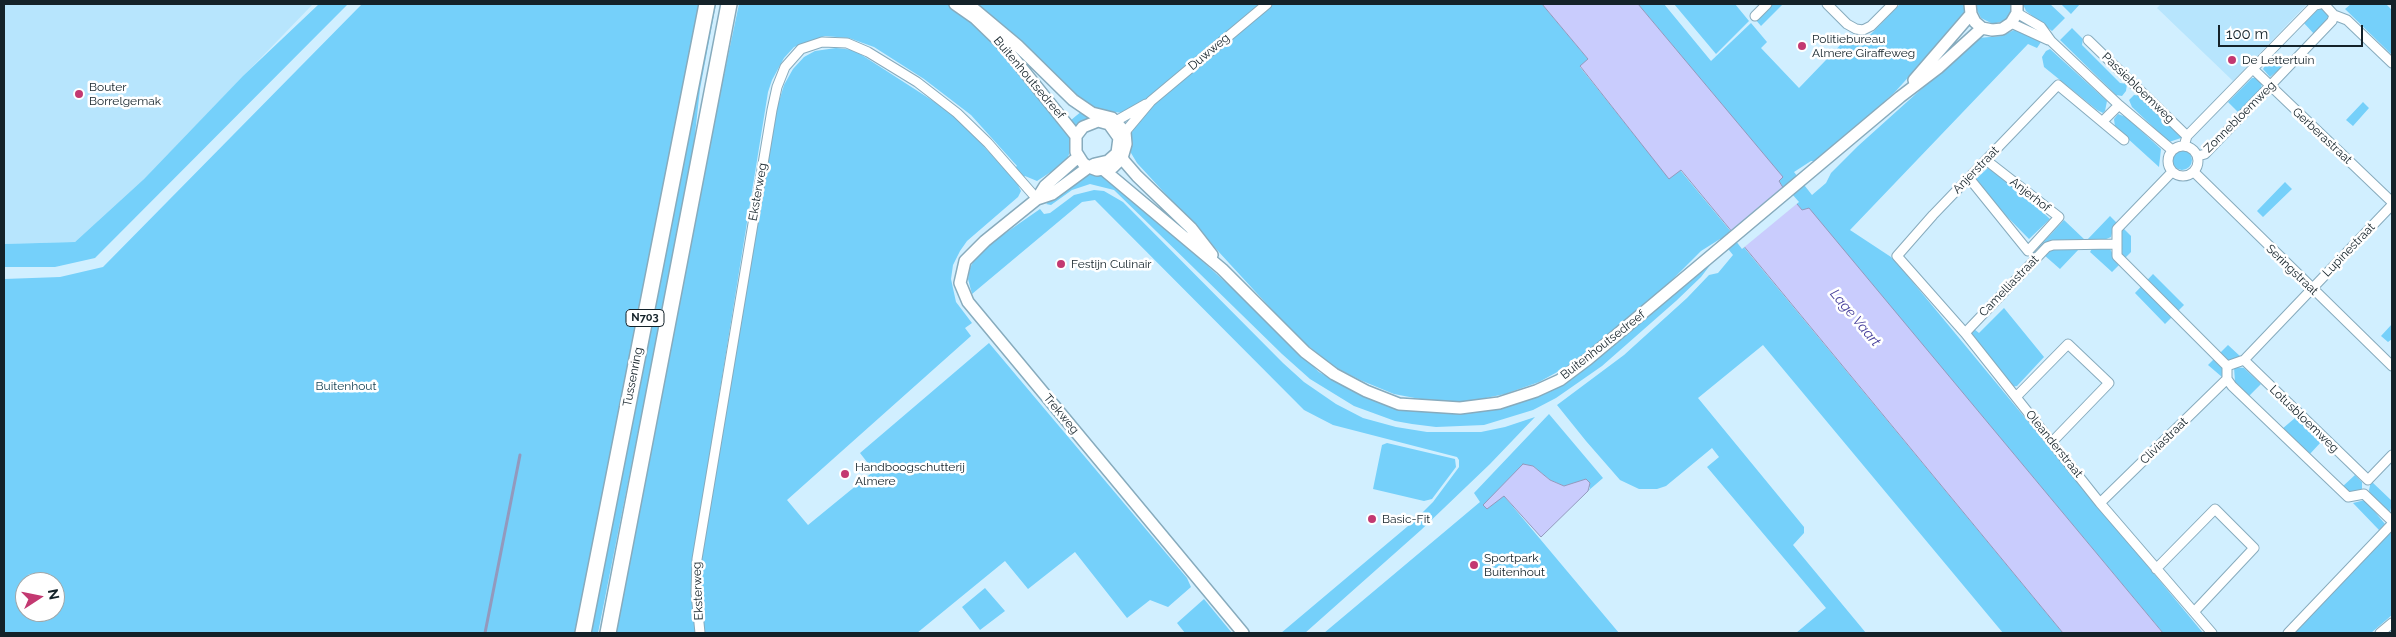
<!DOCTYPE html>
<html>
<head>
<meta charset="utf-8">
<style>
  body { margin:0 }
  #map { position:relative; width:2396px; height:637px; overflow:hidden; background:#d1efff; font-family:Raleway,sans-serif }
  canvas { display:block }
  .frame { position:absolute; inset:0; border:5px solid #142229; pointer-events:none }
  .north { position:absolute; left:15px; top:572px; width:50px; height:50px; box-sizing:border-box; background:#fff; border:1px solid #a1a7a9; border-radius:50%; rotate:79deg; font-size:14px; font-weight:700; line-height:20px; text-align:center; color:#142229 }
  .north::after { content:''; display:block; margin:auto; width:18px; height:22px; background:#c33971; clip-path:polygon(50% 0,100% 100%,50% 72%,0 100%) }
  .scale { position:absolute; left:2218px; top:25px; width:145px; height:22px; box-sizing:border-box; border:2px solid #142229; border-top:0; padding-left:6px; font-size:15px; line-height:18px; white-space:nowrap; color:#142229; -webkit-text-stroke:4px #fff; paint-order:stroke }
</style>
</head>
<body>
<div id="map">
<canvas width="2396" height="637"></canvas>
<div class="frame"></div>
<div class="north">N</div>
<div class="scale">100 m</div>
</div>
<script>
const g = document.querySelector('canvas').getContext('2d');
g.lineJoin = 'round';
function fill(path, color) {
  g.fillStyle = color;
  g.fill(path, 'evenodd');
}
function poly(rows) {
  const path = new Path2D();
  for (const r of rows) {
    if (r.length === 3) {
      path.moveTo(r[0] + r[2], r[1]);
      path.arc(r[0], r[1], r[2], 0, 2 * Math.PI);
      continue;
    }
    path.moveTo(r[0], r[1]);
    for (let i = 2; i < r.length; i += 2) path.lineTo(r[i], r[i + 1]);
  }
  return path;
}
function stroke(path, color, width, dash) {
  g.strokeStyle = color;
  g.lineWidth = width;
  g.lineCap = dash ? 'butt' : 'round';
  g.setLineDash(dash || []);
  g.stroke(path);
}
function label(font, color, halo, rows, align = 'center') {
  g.font = font + ' Raleway,sans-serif';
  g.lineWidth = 5;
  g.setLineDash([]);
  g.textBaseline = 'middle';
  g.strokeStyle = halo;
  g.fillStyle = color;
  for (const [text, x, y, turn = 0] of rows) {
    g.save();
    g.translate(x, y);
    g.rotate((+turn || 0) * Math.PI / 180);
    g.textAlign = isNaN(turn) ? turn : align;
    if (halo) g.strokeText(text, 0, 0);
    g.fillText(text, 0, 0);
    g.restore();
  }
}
const built = poly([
  [4,4,313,4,144,179,75,242,4,244],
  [2161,4,2307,4,2233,81,2157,8]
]);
const green = poly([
  [319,4,348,4,95,258,55,267,4,267,4,244,75,242,144,179,243,76],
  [362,4,699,4,575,633,4,633,4,279,60,277,103,267],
  [25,582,55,582,55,612,25,612],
  [708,4,716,4,700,89,692,161,598,633,587,633],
  [739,4,950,4,981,27,1065,125,1088,106,974,4,1542,4,1588,59,1580,67,1669,178,1680,170,2063,633,2003,633,1763,345,1698,398,1804,527,1804,533,1793,545,1866,633,1796,633,1826,608,1707,467,1719,457,1712,448,1666,486,1657,489,1639,489,1620,480,1586,441,1557,405,1624,355,1687,298,1709,275,1718,273,1733,255,1720,239,1701,251,1651,301,1595,346,1570,365,1539,382,1505,394,1476,400,1460,402,1420,399,1394,394,1360,380,1335,367,1298,338,1137,163,1131,153,1130,145,1130,137,1135,125,1123,113,1097,110,1070,134,1071,149,1066,162,1037,181,1025,176,1017,183,1021,191,1018,197,967,241,960,251,953,265,951,279,956,302,972,323,965,328,971,336,787,500,808,525,874,471,860,453,989,343,1187,578,1191,587,1168,607,1150,600,1127,618,1075,552,1028,589,1005,561,917,633,703,633,700,576,702,553,777,108,784,85,793,69,804,57,815,51,836,48,854,50,944,108,968,129,1008,173,1017,166,971,115,924,79,874,47,849,38,825,36,794,47,784,58,772,80,768,92,695,545,692,578,696,633,612,633,706,147,714,122],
  [1638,4,1664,4,1711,61,1751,23,1767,42,1761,48,1799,88,1850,35,1859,38,1869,36,1900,4,1964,4,1965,15,1894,93,1818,161,1811,161,1794,172,1812,195,1826,183,1831,173,1858,146,1978,38,2002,36,2016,29,2034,35,2041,42,2037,48,2028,44,1850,230,1891,257,1902,269,2203,633,2163,633,1809,209,1802,210,1782,186,1779,181,1782,177],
  [1674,4,1735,4,1749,21,1716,54],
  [1771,4,1783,4,1761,26,1755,19],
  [1976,4,2013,4,2011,12,2006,20,1993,24,1981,18,1977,10],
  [2023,4,2050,4,2065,18,2052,31,2026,11],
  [2061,4,2080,4,2071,14],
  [2351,4,2386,4,2392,10,2392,55,2345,9],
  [2321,7,2329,16,2315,35,2303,22],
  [2072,28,2083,39,2082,45,2120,83,2127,84,2126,91,2122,96,2116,95,2060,40],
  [2050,49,2107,101,2105,111,2103,113,2097,110,2044,67,2042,57,2046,51],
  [2274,52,2286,64,2270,77,2263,69],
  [2252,78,2257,78,2262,83,2261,89,2239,113,2228,102],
  [2134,95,2141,96,2184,137,2169,142,2132,107,2129,100],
  [2363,102,2369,108,2353,126,2346,120],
  [2118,114,2126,117,2161,149,2159,167,2115,127,2114,119],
  [2182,160,10],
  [1990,166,2050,219,2029,239,1973,182],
  [1098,174,1112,179,1254,308,1319,372,1358,394,1380,403,1429,412,1480,411,1515,403,1564,383,1623,337,1711,264,1701,277,1676,301,1602,366,1556,398,1533,410,1484,425,1436,427,1412,424,1395,421,1354,406,1310,379,1282,354,1114,190,1090,184,1072,190,1051,205,1046,204,1082,176],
  [2285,182,2292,189,2263,217,2257,211],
  [1094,190,1104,191,1123,202,1283,363,1304,382,1336,404,1363,418,1396,427,1427,432,1481,432,1505,427,1535,417,1490,464,1421,530,1305,633,1281,633,1414,521,1433,502,1459,467,1459,460,1457,457,1333,425,1304,410,1095,200,1082,202,972,294,968,279,970,268,974,260,984,248,1040,209,1044,214,1050,213,1074,195],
  [2110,216,2117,223,2113,229,2111,237,2104,240,2086,241],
  [2064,220,2085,240,2040,249,2038,248],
  [2123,228,2131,236,2131,252,2124,259,2121,254,2121,232],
  [2093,247,2110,249,2119,265,2112,272,2090,252],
  [2080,248,2060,269,2044,255,2050,249],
  [2153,274,2184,305,2165,324,2135,293],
  [2004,308,2044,357,2017,386,2011,387,1970,335,1974,329,1979,333],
  [2392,324,2392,339,2388,342,2381,336],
  [2228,345,2241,357,2228,361,2223,366,2222,377,2208,365],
  [2234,367,2244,368,2261,384,2248,397,2235,382],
  [1549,414,1603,478,1588,491,1590,488,1586,480,1564,486,1550,480,1533,466,1504,496,1619,633,1324,633,1480,502,1474,493],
  [2295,418,2321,442,2309,455,2282,429],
  [1387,443,1455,459,1456,467,1432,499,1424,501,1373,489,1382,445],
  [2355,475,2362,482,2362,491,2349,493,2342,487],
  [2371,481,2392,501,2390,514,2370,495,2369,490],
  [2365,500,2385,524,2379,530,2353,503],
  [2390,532,2392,535,2392,615,2371,633,2294,633],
  [985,588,1005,611,980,630,962,607],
  [1204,599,1232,633,1185,633,1177,623]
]);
const water = poly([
  [1542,4,1638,4,1783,177,1779,181,1782,186,1802,210,1809,208,2163,633,2063,633,1681,170,1669,179,1580,66,1588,59,1542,4],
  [1523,464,1533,466,1550,480,1564,486,1586,479,1590,483,1588,491,1541,537,1504,496,1487,509,1483,505,1523,464]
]);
const pier = poly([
  [1785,186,1799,202,1742,249,1729,232]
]);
const stream = poly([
  [485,633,520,455]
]);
const street = poly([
  [1827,4,1847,24,1856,29,1863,30,1871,26,1893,4],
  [2017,13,2041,27,2051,41,2119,105],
  [2334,15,2347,20,2392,63],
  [1755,16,1767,4],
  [2011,23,2048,40],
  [2088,40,2187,136],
  [2253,69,2392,202],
  [1116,121,1146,104],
  [2103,121,2119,105,2172,150],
  [1125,132,1151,101,1267,4],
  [2124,140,2058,85,1933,215,1897,256,1965,333,2100,503,2212,633],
  [2183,161,15],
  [2184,146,2187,136,2315,5,2320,4],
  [2198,156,2205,154,2332,21,2334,15,2324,4],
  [2172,172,2117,229,2117,256,2227,366],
  [2194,172,2392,366],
  [1969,178,2028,251,2059,217,1986,160],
  [1965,333,2047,247,2053,245,2116,244],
  [2244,360,2227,366,2227,379,2232,386,2348,497,2364,494],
  [2244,360,2392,205],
  [2244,360,2368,480],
  [2016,397,2068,344,2109,383,2053,441],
  [2368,480,2392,455],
  [2364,494,2392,521],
  [2100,503,2227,379],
  [2156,569,2215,509,2254,548,2194,612],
  [700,633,696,593,697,559,772,110,777,87,785,67,801,49,822,42,847,43,868,52,917,82,957,113,988,143,1037,199],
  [2288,633,2392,524],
  [2380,633,2392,623]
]);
const secondary = poly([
  [955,4,975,18,1004,46,1076,136],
  [968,4,1017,45,1073,100,1092,113,1112,118,1125,132,1126,144,1122,158,1113,167,1097,170,1089,167,1083,163,1076,152,1076,136,1083,127,1098,121,1109,124,1119,138,1117,153,1108,161,1095,164,1089,167,1086,169,1052,194,1037,199],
  [1970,4,1971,14,1975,22,1982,28,1992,30,2002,29,2011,23,2017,13,2017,4],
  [1914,80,1971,14],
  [1119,152,1124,161,1137,176,1191,228,1212,255],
  [1078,157,1045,186,1037,199,985,241,965,261,960,283,968,302,1243,633],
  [1104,170,1222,269,1305,352,1334,374,1366,391,1399,404,1460,408,1499,403,1536,391,1560,380,1588,359,1900,97,1938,68,1982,28]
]);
const highway = poly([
  [583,633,707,4],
  [608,633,729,4]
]);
const markers = [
  [1802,46,5,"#c33971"],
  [2232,60,5,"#c33971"],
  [79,94,5,"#c33971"],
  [1061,264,5,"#c33971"],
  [845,474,5,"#c33971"],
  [1372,519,5,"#c33971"],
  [1474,565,5,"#c33971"]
];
const shields = [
  [645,318,38]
];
const shieldNames = [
  ["N703",645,318]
];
const poiNames = [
  ["Politiebureau",1812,39],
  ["Almere Giraffeweg",1812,53],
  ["De Lettertuin",2242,60],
  ["Bouter",89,87],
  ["Borrelgemak",89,101],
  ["Festijn Culinair",1071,264],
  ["Handboogschutterij",855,467],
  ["Almere",855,481],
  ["Basic-Fit",1382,519],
  ["Sportpark",1484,558],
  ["Buitenhout",1484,572]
];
const streetNames = [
  ["Duwweg",1209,52,-40],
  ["Buitenhoutsedreef",1029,78,50],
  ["Passiebloemweg",2138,88,44],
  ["Zonnebloemweg",2240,117,-45],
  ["Gerberastraat",2322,136,43],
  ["Anjerstraat",1976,170,-46],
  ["Eksterweg",758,192,-80],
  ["Anjerhof",2030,195,38],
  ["Lupinestraat",2349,250,-46],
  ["Seringstraat",2292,270,44],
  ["Camelliastraat",2009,286,-46],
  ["Buitenhoutsedreef",1603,345,-38],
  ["Tussenring",633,377,-79],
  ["Trekweg",1061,414,50],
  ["Lotusbloemweg",2304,419,44],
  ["Cliviastraat",2164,441,-44],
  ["Oleanderstraat",2054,444,51],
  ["Eksterweg",698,591,-92]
];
const parkNames = [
  ["Buitenhout",346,386]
];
const waterNames = [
  ["Lage Vaart",1855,318,50]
];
fill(built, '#b7e5fd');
fill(green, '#75d0fa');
fill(water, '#c9ccfd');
stroke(water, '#9399bd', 1);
fill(pier, '#d1efff');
stroke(stream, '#9399bd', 3);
stroke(street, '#87abbd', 11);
stroke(secondary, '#87abbd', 14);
stroke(highway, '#87abbd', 18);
stroke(street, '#fff', 9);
stroke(secondary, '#fff', 11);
stroke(highway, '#fff', 15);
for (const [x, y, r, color] of markers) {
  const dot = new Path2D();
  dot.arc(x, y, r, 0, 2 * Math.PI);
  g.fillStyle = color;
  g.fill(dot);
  stroke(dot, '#fff', 2);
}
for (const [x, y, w] of shields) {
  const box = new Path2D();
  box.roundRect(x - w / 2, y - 8.5, w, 17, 4);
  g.fillStyle = '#fff';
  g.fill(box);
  stroke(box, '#142229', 1);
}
label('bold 11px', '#142229', null, shieldNames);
label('12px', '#142229', '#fff', poiNames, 'left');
label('12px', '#142229', '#fff', streetNames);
label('12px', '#133f52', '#fff', parkNames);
label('italic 14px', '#48419c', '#fff', waterNames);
</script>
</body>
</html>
